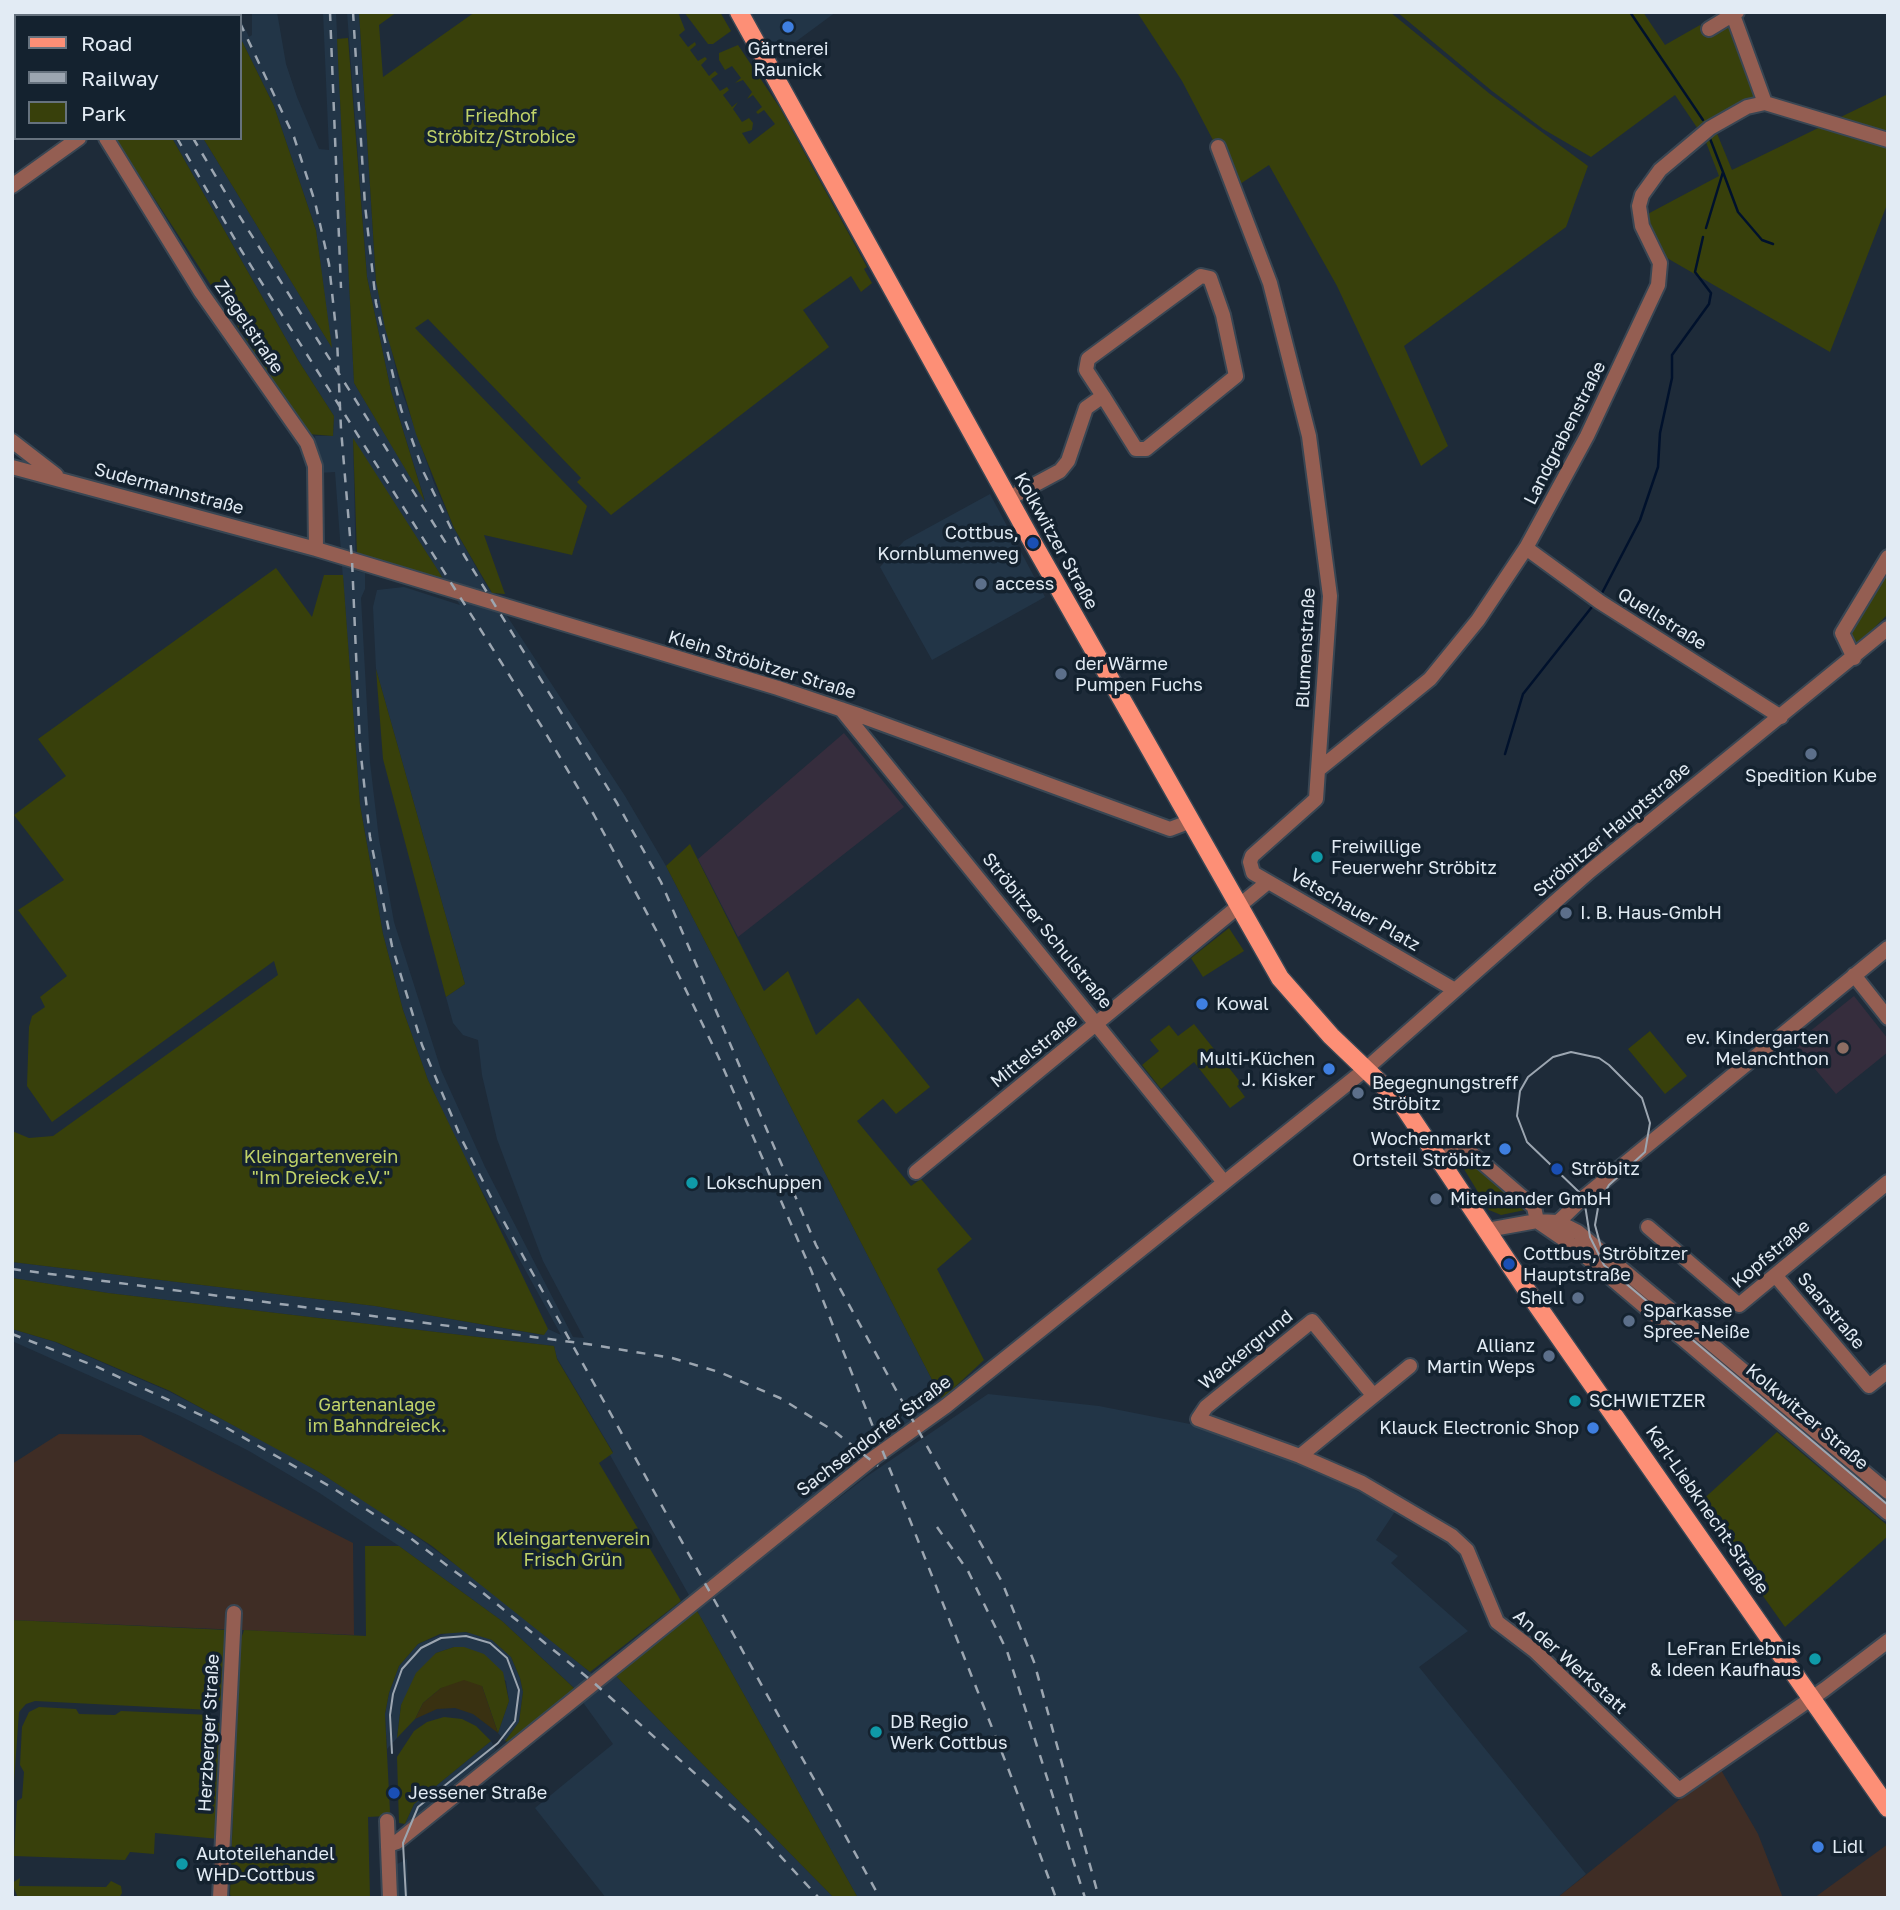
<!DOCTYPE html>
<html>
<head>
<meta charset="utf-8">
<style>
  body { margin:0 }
  #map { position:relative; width:1900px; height:1910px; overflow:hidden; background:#1e2b39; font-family:"Golos Text",sans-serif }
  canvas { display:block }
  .frame { position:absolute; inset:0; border:14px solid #e2ebf4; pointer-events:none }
  .legend { position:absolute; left:14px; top:14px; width:228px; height:126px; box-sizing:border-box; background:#14222f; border:2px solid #66727e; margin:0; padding:9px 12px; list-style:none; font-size:21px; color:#e2ebf4 }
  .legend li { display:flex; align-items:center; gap:14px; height:35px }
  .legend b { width:35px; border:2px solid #66727e }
</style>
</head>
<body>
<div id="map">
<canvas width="1900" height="1910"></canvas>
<div class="frame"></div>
<ul class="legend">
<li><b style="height:9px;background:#fd8f76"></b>Road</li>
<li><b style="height:9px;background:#9ca6b1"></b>Railway</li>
<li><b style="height:19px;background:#38400b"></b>Park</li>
</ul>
</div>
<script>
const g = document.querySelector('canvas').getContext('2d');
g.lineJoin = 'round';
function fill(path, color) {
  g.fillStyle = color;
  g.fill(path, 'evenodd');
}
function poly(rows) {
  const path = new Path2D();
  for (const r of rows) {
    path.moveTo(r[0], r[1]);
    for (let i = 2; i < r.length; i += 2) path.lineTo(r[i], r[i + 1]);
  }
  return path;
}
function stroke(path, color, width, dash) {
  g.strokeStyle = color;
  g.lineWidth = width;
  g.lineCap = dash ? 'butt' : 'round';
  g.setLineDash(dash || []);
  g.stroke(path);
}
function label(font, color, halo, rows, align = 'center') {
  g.font = font + ' "Golos Text",sans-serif';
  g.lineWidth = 7;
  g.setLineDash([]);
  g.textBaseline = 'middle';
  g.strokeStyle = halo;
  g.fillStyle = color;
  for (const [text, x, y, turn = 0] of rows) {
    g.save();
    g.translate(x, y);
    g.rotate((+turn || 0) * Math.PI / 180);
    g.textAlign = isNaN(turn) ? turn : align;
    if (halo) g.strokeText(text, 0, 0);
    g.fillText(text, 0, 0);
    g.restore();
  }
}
const built = poly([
  [252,12,277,12,286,64,297,97,319,149,329,150,323,12,336,12,354,383,425,501,391,391,367,277,347,12,359,12,376,281,399,383,434,483,454,528,484,581,625,796,666,866,942,1399,876,1446,690,1597,610,1455,613,1452,557,1358,554,1346,108,1293,12,1278,12,1262,375,1306,543,1335,548,1329,561,1335,472,1173,428,1080,403,1010,383,934,360,805,335,472,318,473,315,436,333,436,334,416,298,360,172,138,203,138,331,346,316,230,274,106,240,37,240,18,249,37,252,35],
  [353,440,460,605,404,587,377,590,373,607,376,669,465,984,446,997,453,1023,463,1035,478,1040,482,1075,497,1139,543,1261,584,1338,573,1337,485,1167,441,1070,394,922,379,839,370,762,361,598,365,589,365,573,356,571],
  [755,12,836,12,775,57,751,14],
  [990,494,1045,597,932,660,880,567,904,541],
  [12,1329,55,1342,170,1392,289,1454,376,1507,485,1586,602,1682,615,1675,834,1898,606,1898,535,1808,613,1744,582,1701,585,1698,502,1621,399,1546,318,1492,249,1451,180,1416,12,1341],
  [988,1394,1099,1406,1195,1425,1298,1462,1396,1510,1376,1540,1398,1556,1391,1563,1468,1631,1419,1667,1586,1874,1557,1898,858,1898,696,1609,866,1477],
  [452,1631,479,1634,492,1640,511,1657,520,1678,523,1692,519,1722,505,1741,498,1733,509,1701,506,1681,454,1647,436,1653,401,1705,397,1738,387,1749,385,1714,389,1693,399,1666,418,1644],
  [491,1741,496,1750,421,1811,415,1821,405,1824,414,1804],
  [407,1859,408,1898,396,1898,395,1865]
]);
const industrial = poly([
  [59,1434,141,1435,353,1543,354,1635,12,1620,12,1464],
  [1721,1770,1758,1834,1783,1898,1557,1898,1695,1787],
  [1888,1844,1888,1898,1814,1898]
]);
const education = poly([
  [844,733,904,807,738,937,698,859],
  [1854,996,1888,1039,1888,1052,1836,1094,1794,1044]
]);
const green = poly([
  [137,12,227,12,229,16,139,16],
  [359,12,397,12,379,25,383,77,475,12,678,12,685,30,679,35,688,47,695,42,696,45,690,50,698,61,705,57,707,59,701,65,709,76,715,71,718,74,711,79,720,91,727,87,729,90,723,95,732,107,738,102,733,109,742,122,749,118,753,123,752,130,742,133,749,144,775,124,764,110,758,114,756,112,762,107,753,95,747,99,752,92,743,80,735,83,741,78,732,66,725,70,719,60,719,53,738,45,780,108,867,267,864,269,872,283,861,292,851,276,803,310,829,347,611,515,577,482,581,478,428,319,415,328,587,506,572,555,484,535,505,594,492,593,454,528,416,434,385,328,376,281],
  [684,12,720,12,731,31,713,44,708,44],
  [1137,12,1390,12,1490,94,1588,166,1566,227,1404,346,1448,446,1421,466,1337,286,1269,165,1237,186,1182,81],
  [1397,12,1643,12,1665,45,1700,25,1707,36,1729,24,1760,97,1700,132,1675,95,1591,157,1543,129,1492,91],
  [240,37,274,106,316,230,332,348,203,138,240,138],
  [348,38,367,277,391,391,425,502,354,383,337,39],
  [1888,94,1888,202,1830,352,1660,254,1642,217,1719,176,1704,137,1716,131,1732,170],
  [115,138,172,138,298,360,334,416,333,436,308,434],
  [353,438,439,572,443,579,357,554],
  [1888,566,1888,614,1860,642,1852,642,1848,635],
  [276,568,312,617,324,575,343,575,360,805,383,934,403,1010,428,1080,548,1329,544,1335,375,1306,12,1262,12,1131,29,1138,53,1136,278,975,274,961,52,1122,27,1086,29,1027,32,1016,45,1007,40,997,67,976,18,910,64,880,14,815,66,776,38,739],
  [376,669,465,984,446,997,383,759],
  [690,844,764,991,788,971,816,1035,858,998,930,1087,896,1114,883,1099,857,1121,911,1186,921,1179,972,1239,937,1269,984,1360,942,1399,666,866],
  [1229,928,1244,951,1203,977,1191,958],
  [1194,1024,1241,1083,1237,1086,1245,1097,1230,1108,1194,1062,1161,1089,1142,1065,1159,1051,1150,1040,1169,1025,1178,1036],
  [1650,1031,1687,1076,1665,1094,1628,1049],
  [1462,1153,1491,1174,1490,1180,1505,1192,1512,1192,1512,1198,1525,1210,1501,1215,1489,1210,1456,1156],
  [12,1278,108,1293,554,1346,557,1359,613,1453,599,1463,681,1601,590,1672,432,1546,319,1472,170,1391,56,1342,12,1329],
  [1777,1432,1888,1526,1888,1536,1785,1627,1698,1504],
  [365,1546,399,1546,502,1621,575,1689,510,1743,505,1741,519,1722,523,1692,520,1678,511,1657,492,1640,466,1632,440,1634,418,1644,399,1666,389,1693,385,1714,390,1812,386,1816,368,1817,370,1898,234,1898,230,1895,239,1645,244,1630,366,1636],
  [696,1609,858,1898,834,1898,615,1675],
  [12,1620,227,1630,224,1697,211,1710,35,1701,26,1704,19,1712,12,1810],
  [454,1647,464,1647,484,1654,503,1672,509,1701,498,1733,482,1686,441,1688,423,1703,415,1719,397,1738,401,1705,416,1673,436,1653],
  [39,1707,76,1709,79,1714,115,1715,121,1711,211,1715,223,1728,219,1839,155,1833,154,1854,130,1852,125,1860,14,1856,17,1801,22,1798,24,1772,20,1765,22,1727,29,1712],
  [444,1717,462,1719,476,1726,491,1741,414,1804,405,1824,399,1823,397,1757,414,1731,427,1722],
  [20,1878,19,1886,106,1887,111,1881,121,1886,122,1893,119,1898,18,1898,12,1883]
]);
const sand = poly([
  [464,1680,482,1686,498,1733,473,1714,455,1708,437,1709,415,1719,423,1703,441,1688]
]);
const stream = poly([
  [1630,12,1703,120],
  [1723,172,1738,212,1762,240,1773,244],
  [1706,228,1723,172,1709,136],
  [1601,595,1640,520,1658,467,1660,433,1672,378,1672,355,1709,304,1711,293,1695,272,1703,237],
  [1505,754,1523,694,1595,603]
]);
const minor = poly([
  [44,12,46,16],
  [12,14,15,12],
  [1733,15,1765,103],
  [1709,29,1737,12],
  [106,138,201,292,307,443,315,466,316,549],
  [1218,147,1270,283,1309,436,1330,596,1316,799,1252,856,1250,862,1253,873,1455,990],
  [12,186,79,138],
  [12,441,56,475],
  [12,467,316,549,778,688,861,716,1170,829,1191,821],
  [1008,499,1060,471,1068,461,1086,408,1103,396,1086,370,1088,359,1201,276,1210,278,1223,315,1236,376,1146,449,1136,449,1103,396],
  [1526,548,1600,602,1781,717],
  [1854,658,1842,633,1888,557],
  [841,709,1223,1181],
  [1318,770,1430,679,1478,620,1526,548,1587,436,1658,285,1660,263,1642,226,1639,206,1642,195,1660,170,1710,128,1747,107,1765,103,1888,140],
  [1854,975,1888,1018],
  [1441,1161,1462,1145,1534,1207,1537,1221,1572,1245,1888,1513],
  [916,1172,1268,882],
  [1553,1227,1583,1198,1888,948],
  [1648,1227,1739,1305,1888,1182],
  [1487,1230,1537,1221,1558,1222,1578,1232,1888,1492],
  [1775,1275,1869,1386,1888,1371],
  [1373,1395,1312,1321,1206,1407,1198,1419,1300,1456,1362,1483,1452,1536,1467,1550,1497,1622,1535,1651,1679,1790,1825,1689,1888,1641],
  [1300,1456,1410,1366],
  [387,1821,390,1898],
  [388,1845,397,1842,872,1459,946,1406,1367,1068,1590,871,1888,628],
  [220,1898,234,1613]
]);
const major = poly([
  [739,12,1033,543,1280,978,1331,1036,1402,1104,1532,1298,1888,1808]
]);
const tram = poly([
  [1602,1251,1595,1225,1599,1202,1609,1185,1645,1152,1650,1123,1642,1098,1609,1065,1599,1058,1571,1052,1553,1057,1528,1077,1520,1091,1517,1116,1527,1142,1579,1192,1585,1205,1590,1237,1604,1265,1888,1505],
  [392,1753,390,1715,393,1694,402,1669,421,1648,441,1638,466,1636,490,1643,507,1658,519,1690,515,1721,498,1743,418,1807,403,1843,406,1898]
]);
const rail = poly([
  [113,12,114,16],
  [128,12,129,16],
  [330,12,341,288],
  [353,12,365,205,376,303,401,409,424,473,464,555,617,803,661,882,816,1245,1002,1582,1034,1662,1099,1898],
  [240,23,294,137,315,202,329,264,337,339,341,429,352,560,360,747,370,837,392,946,422,1045,461,1138,498,1211,880,1898],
  [177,138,241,250,542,727,594,815,663,943,718,1056,811,1270,1008,1768,1056,1898],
  [193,138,235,209,449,548],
  [12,1269,587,1344,672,1358,719,1372,780,1398,834,1431,878,1466],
  [12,1334,95,1366,216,1422,331,1487,405,1534,477,1588,593,1682,749,1822,819,1898],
  [937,1527,968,1571,1007,1651,1085,1898]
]);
const markers = [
  [788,27,7,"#3f7fe0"],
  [1033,543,7,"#1a4fb4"],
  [981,584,7,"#5c6f8a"],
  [1061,674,7,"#5c6f8a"],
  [1811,754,7,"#5c6f8a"],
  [1317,857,7,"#0f9aa8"],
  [1566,913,7,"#5c6f8a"],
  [1202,1004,7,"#3f7fe0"],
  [1843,1048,7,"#8d6e63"],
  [1329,1069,7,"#3f7fe0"],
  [1358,1093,7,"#5c6f8a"],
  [1505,1149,7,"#3f7fe0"],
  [1557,1169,7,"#1a4fb4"],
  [692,1183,7,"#0f9aa8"],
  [1436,1199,7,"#5c6f8a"],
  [1509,1264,7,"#1a4fb4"],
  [1578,1298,7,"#5c6f8a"],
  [1629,1321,7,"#5c6f8a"],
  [1549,1356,7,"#5c6f8a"],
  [1575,1401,7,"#0f9aa8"],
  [1593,1428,7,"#3f7fe0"],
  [1815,1659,7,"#0f9aa8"],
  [876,1732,7,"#0f9aa8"],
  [394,1793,7,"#1a4fb4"],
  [1818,1847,7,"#3f7fe0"],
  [182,1864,7,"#0f9aa8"]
];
const poiNames = [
  ["Gärtnerei",788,49,"center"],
  ["Raunick",788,70,"center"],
  ["Cottbus,",1019,533,"right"],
  ["Kornblumenweg",1019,554,"right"],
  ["access",995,584],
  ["der Wärme",1075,664],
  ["Pumpen Fuchs",1075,685],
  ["Spedition Kube",1811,776,"center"],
  ["Freiwillige",1331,847],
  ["Feuerwehr Ströbitz",1331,868],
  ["I. B. Haus-GmbH",1580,913],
  ["Kowal",1216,1004],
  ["ev. Kindergarten",1829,1038,"right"],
  ["Melanchthon",1829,1059,"right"],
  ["Multi-Küchen",1315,1059,"right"],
  ["J. Kisker",1315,1080,"right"],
  ["Begegnungstreff",1372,1083],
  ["Ströbitz",1372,1104],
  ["Wochenmarkt",1491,1139,"right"],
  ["Ortsteil Ströbitz",1491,1160,"right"],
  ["Ströbitz",1571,1169],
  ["Lokschuppen",706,1183],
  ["Miteinander GmbH",1450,1199],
  ["Cottbus, Ströbitzer",1523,1254],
  ["Hauptstraße",1523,1275],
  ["Shell",1564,1298,"right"],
  ["Sparkasse",1643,1311],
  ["Spree-Neiße",1643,1332],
  ["Allianz",1535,1346,"right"],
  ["Martin Weps",1535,1367,"right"],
  ["SCHWIETZER",1589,1401],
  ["Klauck Electronic Shop",1579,1428,"right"],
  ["LeFran Erlebnis",1801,1649,"right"],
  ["& Ideen Kaufhaus",1801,1670,"right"],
  ["DB Regio",890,1722],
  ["Werk Cottbus",890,1743],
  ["Jessener Straße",408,1793],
  ["Lidl",1832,1847],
  ["Autoteilehandel",196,1854],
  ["WHD-Cottbus",196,1875]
];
const parkNames = [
  ["Friedhof",501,116],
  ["Ströbitz/Strobice",501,137],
  ["Kleingartenverein",321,1157],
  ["\"Im Dreieck e.V.\"",321,1178],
  ["Gartenanlage",377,1405],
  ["im Bahndreieck.",377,1426],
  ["Kleingartenverein",573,1539],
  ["Frisch Grün",573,1560]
];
const streetNames = [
  ["Ziegelstraße",249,327,56],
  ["Landgrabenstraße",1565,433,-63],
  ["Sudermannstraße",169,489,15],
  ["Kolkwitzer Straße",1056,541,61],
  ["Quellstraße",1662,619,32],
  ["Blumenstraße",1306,648,-87],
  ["Klein Ströbitzer Straße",762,665,17],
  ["Ströbitzer Hauptstraße",1612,830,-40],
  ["Vetschauer Platz",1355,910,30],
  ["Ströbitzer Schulstraße",1047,931,51],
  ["Mittelstraße",1034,1051,-39],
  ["Kopfstraße",1771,1254,-40],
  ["Saarstraße",1831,1311,50],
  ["Wackergrund",1246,1350,-39],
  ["Kolkwitzer Straße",1807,1417,40],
  ["Sachsendorfer Straße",874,1436,-37],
  ["Karl-Liebknecht-Straße",1707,1510,55],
  ["An der Werkstatt",1570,1662,42],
  ["Herzberger Straße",209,1733,-87]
];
fill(built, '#223547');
fill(industrial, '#3f2d25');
fill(education, '#362d3d');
fill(green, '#38400b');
fill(sand, '#393111');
stroke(stream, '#00112c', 2.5);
stroke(minor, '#394653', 18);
stroke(major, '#394653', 21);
stroke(minor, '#945e52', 14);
stroke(major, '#fd8f76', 18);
stroke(tram, '#9ca6b1', 2);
stroke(rail, '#9ca6b1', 2.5, [9, 9]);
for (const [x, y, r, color] of markers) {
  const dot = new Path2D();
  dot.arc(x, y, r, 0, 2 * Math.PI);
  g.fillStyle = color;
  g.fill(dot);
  stroke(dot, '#14222f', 2.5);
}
label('18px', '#e2ebf4', '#14222f', poiNames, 'left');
label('18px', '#c0d268', '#14222f', parkNames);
label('18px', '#e2ebf4', '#14222f', streetNames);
</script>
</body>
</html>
